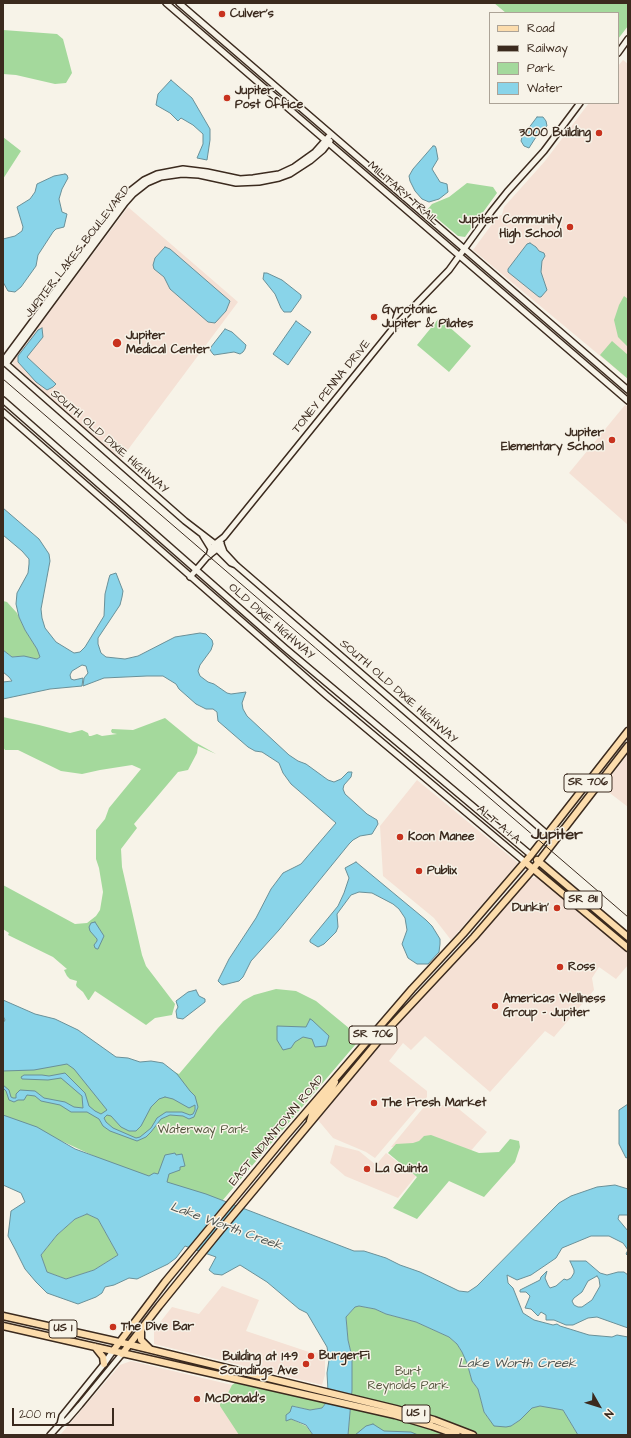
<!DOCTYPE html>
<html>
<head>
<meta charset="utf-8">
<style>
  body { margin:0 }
  #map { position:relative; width:631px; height:1438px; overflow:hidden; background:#f7f3e8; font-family:"Architects Daughter",sans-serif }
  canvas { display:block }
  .frame { position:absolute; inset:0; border:4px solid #3b2a1e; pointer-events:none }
  .legend { position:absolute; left:489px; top:12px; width:130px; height:92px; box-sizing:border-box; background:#f7f3e8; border:1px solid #aca397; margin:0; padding:5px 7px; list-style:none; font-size:12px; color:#3b2a1e }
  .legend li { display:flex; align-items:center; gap:8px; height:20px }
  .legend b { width:20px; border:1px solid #aca397 }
  .north { position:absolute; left:579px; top:1386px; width:40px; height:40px; -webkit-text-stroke:3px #f7f3e8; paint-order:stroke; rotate:129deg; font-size:11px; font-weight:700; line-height:16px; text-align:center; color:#3b2a1e }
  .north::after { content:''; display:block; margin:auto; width:14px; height:18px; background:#3b2a1e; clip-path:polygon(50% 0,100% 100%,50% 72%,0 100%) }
  .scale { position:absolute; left:12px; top:1408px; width:102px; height:18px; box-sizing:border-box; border:2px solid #3b2a1e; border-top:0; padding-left:5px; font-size:12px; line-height:14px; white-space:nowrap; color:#3b2a1e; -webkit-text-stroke:3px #f7f3e8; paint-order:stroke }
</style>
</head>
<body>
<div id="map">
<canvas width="631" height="1438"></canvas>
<div class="frame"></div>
<ul class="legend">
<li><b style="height:5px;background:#fcdcac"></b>Road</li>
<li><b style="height:5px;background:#3b2a1e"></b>Railway</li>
<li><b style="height:11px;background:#a4d99c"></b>Park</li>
<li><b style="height:11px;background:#89d4e9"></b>Water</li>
</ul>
<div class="north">N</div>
<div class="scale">200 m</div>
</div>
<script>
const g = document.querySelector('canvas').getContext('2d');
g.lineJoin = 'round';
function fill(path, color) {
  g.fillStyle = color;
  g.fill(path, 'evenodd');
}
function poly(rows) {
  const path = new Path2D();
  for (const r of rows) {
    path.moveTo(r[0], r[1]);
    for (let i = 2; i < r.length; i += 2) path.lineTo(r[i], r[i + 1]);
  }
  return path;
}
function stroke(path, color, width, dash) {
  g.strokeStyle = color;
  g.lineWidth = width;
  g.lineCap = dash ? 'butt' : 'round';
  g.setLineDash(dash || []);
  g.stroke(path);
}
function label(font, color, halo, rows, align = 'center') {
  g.font = font + ' "Architects Daughter",sans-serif';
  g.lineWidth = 3;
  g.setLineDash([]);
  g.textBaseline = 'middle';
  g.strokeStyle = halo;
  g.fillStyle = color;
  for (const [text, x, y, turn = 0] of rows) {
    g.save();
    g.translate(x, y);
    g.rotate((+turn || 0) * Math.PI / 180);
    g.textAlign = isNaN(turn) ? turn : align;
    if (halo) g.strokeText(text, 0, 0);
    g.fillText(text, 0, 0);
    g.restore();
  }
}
const built = poly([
  [623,60,628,64,628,379,473,250,498,216,502,215,504,207,545,161,589,103,618,103,618,66],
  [128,207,238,302,121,459,13,365,13,361],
  [625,405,628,407,628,525,569,473],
  [628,754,628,807,602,787],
  [417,780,518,863,451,940,434,918,383,876,380,826],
  [536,877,628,953,628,965,616,979,599,967,592,978,594,990,554,1037,545,1031,490,1092,425,1036,411,1050,403,1043,389,1061,427,1091,427,1097,375,1158,366,1152,333,1138,318,1120,387,1037,529,879],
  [449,1101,487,1132,469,1153,391,1147,428,1102,437,1105,443,1105],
  [335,1145,359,1151,376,1165,386,1153,416,1176,398,1198,345,1176,330,1163],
  [222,1286,259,1300,246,1331,309,1352,322,1353,325,1360,325,1375,322,1385,154,1344,154,1330,172,1307,199,1314],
  [131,1361,232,1385,227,1395,220,1401,242,1435,60,1435,120,1365]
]);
const green = poly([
  [494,3,628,3,628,26,618,39,618,13,506,13],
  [3,30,57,34,63,39,72,73,66,83,55,84,16,75,3,74],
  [3,137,21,151,3,179],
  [467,183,493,187,497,193,465,237,458,236,427,210,432,204,449,197],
  [624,296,628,299,628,347,618,337,614,320,619,305],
  [439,318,471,346,449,372,417,345],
  [612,341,628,355,628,379,600,355],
  [3,601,7,602,17,613,25,630,39,652,40,657,37,659,21,656,12,657,3,650],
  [3,717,39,725,70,733,82,730,88,733,89,736,91,736,97,734,102,736,117,734,112,733,111,731,112,729,133,730,165,718,193,741,216,754,198,746,197,753,188,770,178,772,134,824,137,828,121,849,122,867,142,955,146,966,175,1004,172,1015,155,1018,146,1025,95,991,89,1000,88,1000,83,992,77,987,76,985,77,981,70,979,67,976,64,970,67,969,53,957,8,935,9,933,3,929,3,885,75,924,87,923,96,916,100,910,103,892,99,868,96,859,96,830,105,819,109,808,141,769,132,765,100,770,82,774,61,771,18,750,5,750,3,747],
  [276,989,296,991,316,1001,361,1038,222,1201,111,1164,38,1130,3,1118,3,1046,148,1063,164,1067,179,1074,218,1028,243,1001,254,995],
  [431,1135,479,1153,499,1152,510,1139,519,1141,520,1147,515,1162,484,1197,449,1181,417,1219,393,1208,417,1177,388,1153,396,1144,413,1143,419,1141,424,1136],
  [87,1214,98,1219,118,1255,94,1270,66,1279,47,1272,41,1255,57,1235,75,1219],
  [359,1306,375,1309,386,1314,416,1322,449,1337,457,1344,462,1352,467,1363,472,1381,478,1389,484,1412,489,1419,511,1426,520,1420,532,1408,540,1406,550,1407,563,1410,578,1435,348,1435,352,1390,352,1357,348,1340,346,1317,355,1307],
  [235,1383,326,1403,322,1408,310,1410,293,1406,291,1419,306,1426,313,1435,239,1435,220,1406,220,1401,227,1395,232,1385]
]);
const water = poly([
  [171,80,192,98,210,129,210,140,207,160,197,158,203,144,203,134,193,125,181,118,178,121,170,113,156,105,158,94,171,80],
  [537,117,543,117,546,121,547,126,536,137,529,148,524,146,521,141,522,137,537,117],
  [433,146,435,146,436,148,438,159,432,169,440,182,447,184,448,192,439,199,429,202,422,199,415,191,410,181,409,176,413,169,433,146],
  [65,174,67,175,68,178,62,189,59,199,62,212,67,214,64,227,56,229,53,232,38,255,36,266,21,287,15,292,8,291,3,282,3,239,15,236,22,231,23,227,17,207,30,199,35,192,37,184,54,176,65,174],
  [530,243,536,247,539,251,544,253,545,256,542,261,541,272,547,290,541,297,539,297,508,272,508,269,527,244,530,243],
  [165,247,170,249,230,301,226,311,215,323,208,322,170,289,164,277,154,269,153,265,155,258,165,247],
  [264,273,267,273,282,280,301,295,301,298,291,312,284,312,281,308,275,294,263,279,264,273],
  [296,321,311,332,288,365,273,354,296,321],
  [42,328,43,337,27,357,56,384,53,387,47,390,36,382,18,362,18,356,38,330,42,328],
  [225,329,232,332,246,345,245,349,243,352,240,354,234,352,214,355,213,354,210,350,211,347,225,329],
  [3,508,39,539,49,554,50,561,41,609,42,618,45,628,56,642,74,653,80,652,85,647,104,616,105,594,109,578,110,575,116,573,123,591,122,597,120,605,98,638,98,644,101,653,106,657,125,659,138,656,175,637,200,633,206,634,212,640,213,644,211,650,200,665,198,671,200,676,208,682,214,684,227,693,231,694,246,692,242,703,243,709,247,716,289,755,298,761,306,764,328,780,334,782,341,779,348,772,352,772,351,777,344,785,343,789,345,794,367,814,377,820,378,824,372,834,360,836,353,840,349,844,279,930,251,961,243,977,239,981,223,985,221,984,218,981,229,959,256,918,271,889,283,873,301,864,336,823,291,784,283,773,279,763,262,752,255,751,248,747,218,721,217,712,213,709,206,709,196,704,179,689,176,684,163,676,147,676,104,678,83,686,84,678,88,673,86,666,82,665,72,671,70,675,71,679,74,680,83,678,82,686,50,689,3,699,3,682,12,681,9,677,3,672,3,650,12,657,24,656,37,659,40,657,37,649,25,630,19,617,16,604,17,593,28,573,29,564,29,559,22,551,3,535,3,508],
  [356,862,426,920,432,926,440,939,440,944,439,952,428,964,417,964,408,958,402,944,407,930,405,918,399,909,393,904,372,893,359,892,351,895,337,914,338,927,336,932,324,944,318,947,310,942,310,940,338,906,344,893,349,878,345,868,356,862],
  [95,922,104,936,98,949,97,949,95,948,94,945,97,941,97,939,90,931,89,927,91,923,95,922],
  [196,990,199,996,205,999,205,1002,183,1019,177,1018,176,1011,178,1007,176,1001,188,992,196,990],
  [3,1000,35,1014,55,1019,78,1030,116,1057,128,1058,140,1062,151,1061,163,1063,177,1074,190,1091,195,1096,198,1107,194,1117,189,1119,183,1116,170,1115,161,1119,151,1132,146,1137,137,1141,110,1131,103,1126,99,1119,87,1112,71,1112,60,1105,41,1101,35,1096,27,1095,24,1100,18,1100,14,1102,9,1100,6,1091,3,1088,3,1085,9,1090,11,1097,13,1098,16,1098,16,1094,20,1090,35,1091,44,1098,65,1102,74,1107,83,1108,82,1096,61,1078,48,1080,22,1079,21,1077,24,1075,42,1075,49,1076,65,1073,85,1093,89,1106,95,1111,101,1114,107,1110,74,1069,67,1064,34,1070,3,1071,3,1023,5,1020,3,1016,3,1000],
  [165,1097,173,1099,189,1108,195,1105,195,1110,193,1114,190,1115,182,1112,166,1112,157,1118,151,1128,140,1137,136,1138,113,1128,106,1122,104,1118,107,1115,111,1116,121,1127,129,1131,136,1131,141,1126,151,1107,159,1099,165,1097],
  [310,1019,312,1020,329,1036,326,1046,315,1047,312,1039,303,1037,295,1042,291,1048,283,1050,277,1040,277,1026,306,1027,310,1019],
  [628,1104,628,1157,626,1158,619,1144,619,1110,628,1104],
  [3,1115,37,1127,75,1149,149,1176,154,1173,158,1174,165,1155,175,1153,176,1155,182,1154,185,1166,180,1167,180,1170,169,1174,167,1182,206,1194,354,1251,364,1251,386,1258,400,1265,420,1272,459,1291,468,1292,477,1286,559,1203,571,1196,597,1187,615,1185,628,1189,628,1215,619,1215,618,1219,628,1231,628,1256,626,1254,628,1250,623,1243,609,1236,591,1236,562,1248,556,1258,531,1275,517,1280,507,1275,508,1283,513,1288,523,1313,534,1320,553,1325,557,1324,560,1326,589,1335,612,1337,617,1335,628,1337,628,1435,578,1435,563,1410,540,1406,532,1408,520,1420,511,1426,506,1427,494,1426,484,1412,478,1389,472,1381,467,1363,462,1352,457,1344,449,1337,416,1322,386,1314,375,1309,359,1306,355,1307,346,1317,348,1340,352,1357,352,1390,348,1435,313,1435,306,1425,291,1419,286,1421,286,1415,290,1412,292,1406,310,1410,322,1408,326,1403,328,1391,327,1373,329,1360,327,1347,307,1313,299,1309,267,1282,240,1265,222,1275,214,1274,209,1270,216,1257,185,1246,176,1258,168,1264,137,1279,129,1278,114,1285,105,1287,102,1293,96,1297,78,1304,47,1293,36,1282,25,1269,15,1249,8,1236,11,1211,25,1202,21,1193,3,1185,3,1115],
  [87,1214,98,1219,118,1255,94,1270,66,1279,47,1272,41,1255,57,1235,75,1219,87,1214],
  [570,1261,586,1261,600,1273,607,1275,618,1272,624,1272,628,1275,628,1328,597,1317,588,1318,573,1325,566,1325,554,1320,546,1320,546,1315,541,1312,538,1316,531,1309,525,1308,530,1296,526,1292,520,1292,520,1290,540,1280,541,1277,547,1271,545,1278,548,1285,550,1288,556,1286,564,1279,567,1280,571,1278,574,1273,574,1270,570,1261],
  [597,1276,599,1279,600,1286,592,1300,582,1307,578,1307,574,1305,572,1301,574,1298,582,1292,588,1281,597,1276],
  [373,1424,384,1431,411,1432,418,1435,355,1435,366,1426,373,1424]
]);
const secondary = poly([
  [166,3,628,401],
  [179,3,628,390],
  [618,53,628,39],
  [3,361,119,205,130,191,144,180,157,174,183,169,207,172,240,179,253,178,279,174,294,167,315,152,331,134],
  [4,362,185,521,215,544],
  [6,364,125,203,133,194,147,183,161,177,182,174,199,175,236,183,259,182,279,178,290,174,310,161,323,150,330,141],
  [3,400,285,648,531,855],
  [3,412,326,695,525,862],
  [203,536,211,549],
  [221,544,224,552,236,565,547,834],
  [217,549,231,563,236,565],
  [209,556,211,549,215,544,224,537,394,327,449,270,491,212,507,192,544,151,580,103],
  [190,577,207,557,217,549,221,543],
  [60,1424,62,1416,104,1364,113,1351],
  [50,1435,60,1424,67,1420,80,1405,122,1354]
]);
const primary = poly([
  [537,860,628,937],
  [525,862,628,948],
  [310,1121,313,1111,330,1091,335,1082],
  [3,1316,119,1342,396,1409,434,1420,473,1435],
  [3,1326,395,1415,432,1426,457,1435],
  [141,1330,141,1340,150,1349],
  [95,1347,103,1357,104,1364],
  [113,1351,165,1282,284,1138,412,989,463,934,531,855,628,731],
  [122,1354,159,1306,219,1232,389,1028,474,937,533,869,628,746]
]);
const rail = poly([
  [3,379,628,917]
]);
const markers = [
  [222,14,4,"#c8321e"],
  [227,98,4,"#c8321e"],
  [599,133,4,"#c8321e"],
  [570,227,4,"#c8321e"],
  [374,317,4,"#c8321e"],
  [117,343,5,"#c8321e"],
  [612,440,4,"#c8321e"],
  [400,837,4,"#c8321e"],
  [419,871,4,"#c8321e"],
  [557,908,4,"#c8321e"],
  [560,967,4,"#c8321e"],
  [495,1006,4,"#c8321e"],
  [374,1103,4,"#c8321e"],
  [367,1169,4,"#c8321e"],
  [113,1327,4,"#c8321e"],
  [311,1356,4,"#c8321e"],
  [306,1364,4,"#c8321e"],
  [197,1399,4,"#c8321e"]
];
const shields = [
  [588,783,48],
  [583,900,38],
  [373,1035,48],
  [63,1329,28],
  [416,1414,28]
];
const shieldNames = [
  ["SR 706",588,783],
  ["SR 811",583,900],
  ["SR 706",373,1035],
  ["US 1",63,1329],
  ["US 1",416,1414]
];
const poiNames = [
  ["Culver's",230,14],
  ["Jupiter",235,91],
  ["Post Office",235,105],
  ["3000 Building",591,133,"right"],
  ["Jupiter Community",562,220,"right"],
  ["High School",562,234,"right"],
  ["Gyrotonic",382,310],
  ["Jupiter & Pilates",382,324],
  ["Jupiter",126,336],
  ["Medical Center",126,350],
  ["Jupiter",604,433,"right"],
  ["Elementary School",604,447,"right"],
  ["Koon Manee",408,837],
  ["Publix",427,871],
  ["Dunkin'",549,908,"right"],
  ["Ross",568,967],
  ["Americas Wellness",503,999],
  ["Group - Jupiter",503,1013],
  ["The Fresh Market",382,1103],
  ["La Quinta",375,1169],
  ["The Dive Bar",121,1327],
  ["BurgerFi",319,1356],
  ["Building at 149",298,1357,"right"],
  ["Soundings Ave",298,1371,"right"],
  ["McDonald's",205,1399]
];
const streetNames = [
  ["MILITARY TRAIL",403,194,41],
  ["JUPITER LAKES BOULEVARD",78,252,-52],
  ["TONEY PENNA DRIVE",332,387,-51],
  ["SOUTH OLD DIXIE HIGHWAY",109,442,41],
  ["OLD DIXIE HIGHWAY",271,622,41],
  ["SOUTH OLD DIXIE HIGHWAY",398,692,41],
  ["ALT A-1-A",498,825,40],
  ["EAST INDIANTOWN ROAD",277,1131,-50]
];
const parkNames = [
  ["Waterway Park",203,1130],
  ["Burt",408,1372],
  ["Reynolds Park",408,1386]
];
const waterNames = [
  ["Lake Worth Creek",226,1227,20],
  ["Lake Worth Creek",517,1364]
];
const districtNames = [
  ["Jupiter",557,836]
];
fill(built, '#f5e1d5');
fill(green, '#a4d99c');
fill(water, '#89d4e9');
stroke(water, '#6a9098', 1);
stroke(secondary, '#3b2a1e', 8);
stroke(primary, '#3b2a1e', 9);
stroke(secondary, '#f7f3e8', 5);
stroke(primary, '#fcdcac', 6);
stroke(rail, '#3b2a1e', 1);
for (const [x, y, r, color] of markers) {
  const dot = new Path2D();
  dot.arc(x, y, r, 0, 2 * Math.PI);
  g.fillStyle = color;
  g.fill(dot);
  stroke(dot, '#f7f3e8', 1.5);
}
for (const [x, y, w] of shields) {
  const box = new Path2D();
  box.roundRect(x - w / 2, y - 9, w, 18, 3);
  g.fillStyle = '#f7f3e8';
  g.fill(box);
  stroke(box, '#3b2a1e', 1);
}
label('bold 11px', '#3b2a1e', null, shieldNames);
label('bold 12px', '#3b2a1e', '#f7f3e8', poiNames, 'left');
label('12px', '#3b2a1e', '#f7f3e8', streetNames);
label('12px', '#55563e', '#f7f3e8', parkNames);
label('italic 13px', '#4e5451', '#f7f3e8', waterNames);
label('bold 16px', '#3b2a1e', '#f7f3e8', districtNames);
</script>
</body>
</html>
